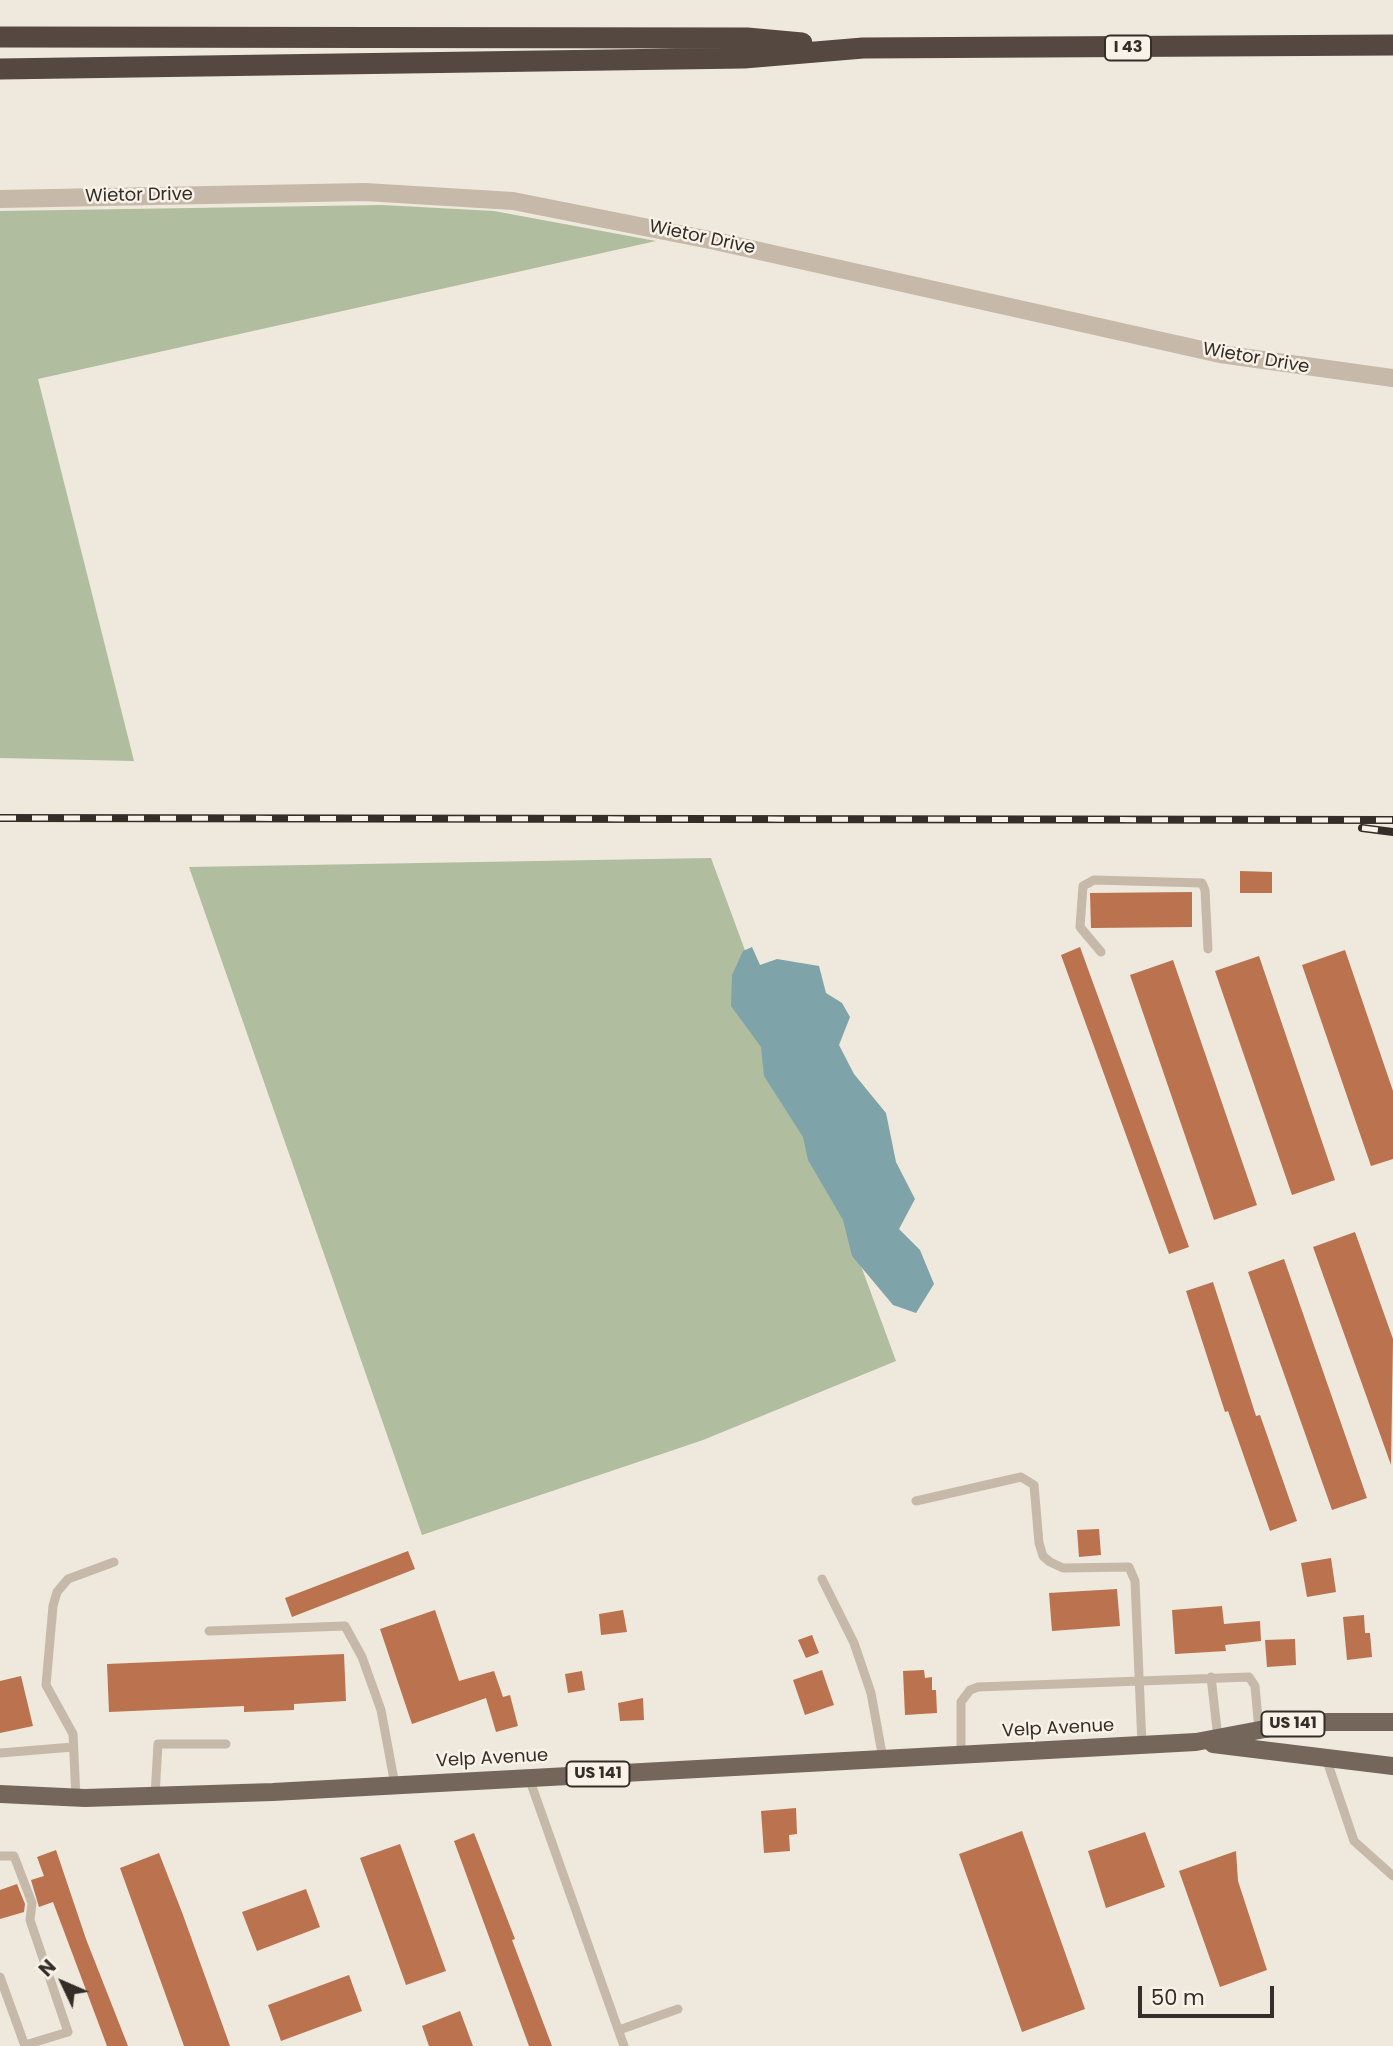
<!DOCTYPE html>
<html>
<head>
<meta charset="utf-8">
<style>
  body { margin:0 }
  #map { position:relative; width:1393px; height:2046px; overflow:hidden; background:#efe8dc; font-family:Poppins,sans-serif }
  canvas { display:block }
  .north { position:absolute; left:28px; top:1948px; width:70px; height:70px; -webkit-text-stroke:5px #f8f2e8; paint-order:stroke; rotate:314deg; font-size:19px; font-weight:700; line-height:28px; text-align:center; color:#342d28 }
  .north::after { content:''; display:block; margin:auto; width:24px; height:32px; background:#342d28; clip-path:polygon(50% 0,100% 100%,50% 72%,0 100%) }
  .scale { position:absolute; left:1138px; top:1986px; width:136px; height:32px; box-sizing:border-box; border:4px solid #342d28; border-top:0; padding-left:9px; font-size:21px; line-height:24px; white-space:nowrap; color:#342d28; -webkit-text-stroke:5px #f8f2e8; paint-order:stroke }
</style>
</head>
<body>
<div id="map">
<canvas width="1393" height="2046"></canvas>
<div class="north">N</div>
<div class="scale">50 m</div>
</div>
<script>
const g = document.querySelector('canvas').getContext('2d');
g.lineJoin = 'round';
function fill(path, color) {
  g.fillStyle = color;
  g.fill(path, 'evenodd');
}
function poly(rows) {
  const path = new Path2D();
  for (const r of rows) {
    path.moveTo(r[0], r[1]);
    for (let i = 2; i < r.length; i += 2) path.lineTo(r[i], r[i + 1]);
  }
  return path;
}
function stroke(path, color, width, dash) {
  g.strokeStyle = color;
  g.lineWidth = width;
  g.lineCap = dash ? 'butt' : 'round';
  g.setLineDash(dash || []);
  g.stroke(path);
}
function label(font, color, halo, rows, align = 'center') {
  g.font = font + ' Poppins,sans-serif';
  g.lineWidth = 5;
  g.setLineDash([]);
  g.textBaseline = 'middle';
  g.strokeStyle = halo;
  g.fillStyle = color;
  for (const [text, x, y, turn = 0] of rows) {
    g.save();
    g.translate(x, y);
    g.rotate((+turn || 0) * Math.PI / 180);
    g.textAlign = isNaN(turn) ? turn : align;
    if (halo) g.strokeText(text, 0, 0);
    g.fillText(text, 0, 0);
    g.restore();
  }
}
const green = poly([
  [382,205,494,211,656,241,38,379,134,761,0,758,0,211],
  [711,858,896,1361,703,1440,422,1535,189,867]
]);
const water = poly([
  [752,947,760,965,777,959,819,966,826,993,842,1003,850,1017,839,1045,854,1074,886,1113,896,1162,915,1199,899,1229,920,1250,934,1284,916,1313,893,1305,852,1256,843,1220,808,1160,803,1137,764,1076,761,1047,731,1006,732,975,743,951]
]);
const building = poly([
  [1240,871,1272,872,1272,893,1240,893],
  [1192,892,1192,927,1091,928,1090,893],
  [1080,947,1189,1247,1169,1254,1061,955],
  [1345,950,1393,1091,1393,1159,1371,1166,1302,965],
  [1259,956,1335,1180,1292,1195,1215,971],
  [1173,960,1257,1205,1214,1220,1130,975],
  [1355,1232,1393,1339,1391,1465,1313,1247],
  [1284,1259,1367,1498,1332,1510,1248,1272],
  [1213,1282,1256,1416,1260,1415,1297,1521,1270,1531,1228,1411,1225,1412,1186,1291],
  [1099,1529,1101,1555,1079,1557,1077,1530],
  [408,1551,415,1569,292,1617,285,1598],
  [1331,1558,1336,1592,1307,1597,1301,1563],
  [1117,1589,1120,1626,1052,1631,1049,1593],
  [1222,1606,1224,1624,1260,1621,1261,1641,1225,1645,1226,1651,1175,1654,1172,1610],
  [435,1610,459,1681,494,1671,503,1697,510,1695,518,1726,496,1732,486,1698,412,1724,380,1629],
  [623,1610,627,1632,601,1635,599,1614],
  [1364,1615,1365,1633,1370,1633,1372,1657,1347,1660,1343,1617],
  [812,1635,819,1653,806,1658,798,1640],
  [1295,1639,1296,1665,1267,1667,1265,1640],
  [344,1654,346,1701,294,1704,294,1710,244,1712,244,1706,109,1712,107,1664],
  [822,1670,834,1705,805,1715,793,1680],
  [924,1670,925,1678,932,1677,932,1690,936,1690,937,1713,905,1715,903,1671],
  [582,1671,585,1690,568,1693,565,1674],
  [21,1676,33,1726,0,1733,0,1681],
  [643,1698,644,1720,620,1721,618,1703],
  [796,1808,797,1834,789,1835,790,1851,764,1853,761,1811],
  [1022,1831,1085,2009,1022,2032,959,1854],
  [1145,1832,1165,1887,1106,1908,1088,1851],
  [474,1833,515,1939,512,1940,552,2046,529,2046,496,1956,454,1841],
  [400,1844,446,1971,406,1985,360,1858],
  [56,1850,86,1939,128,2046,107,2046,53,1902,39,1907,31,1880,44,1876,37,1857],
  [1236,1851,1238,1881,1267,1970,1220,1987,1179,1871],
  [159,1853,183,1915,230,2046,184,2046,120,1868],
  [17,1884,25,1904,24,1912,0,1919,0,1890],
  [306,1889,320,1927,257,1951,242,1912],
  [349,1975,362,2011,281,2041,268,2005],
  [460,2011,473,2046,429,2046,422,2026]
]);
const service = poly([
  [1101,952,1080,927,1083,886,1094,880,1202,883,1205,890,1208,949],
  [916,1501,1021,1477,1034,1485,1039,1543,1043,1556,1050,1562,1063,1568,1129,1567,1135,1581,1142,1745],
  [822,1579,854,1643,871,1693,883,1759],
  [209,1631,345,1626,362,1657,381,1710,395,1785],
  [1211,1677,1218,1738],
  [0,1753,73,1747],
  [961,1755,961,1702,970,1690,978,1687,1249,1677,1255,1686,1259,1730],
  [1326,1758,1354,1841,1393,1876],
  [529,1778,624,2046],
  [155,1796,158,1744,226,1744],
  [76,1798,73,1734,46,1685,53,1606,57,1592,68,1579,114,1562],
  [0,1856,14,1856,32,1903,30,1920,68,2032,25,2045],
  [0,1977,25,2046],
  [619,2030,678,2009]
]);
const minor = poly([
  [0,199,365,192,513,201,715,241,1220,354,1393,378]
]);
const primary = poly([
  [1213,1744,1393,1766],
  [0,1794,85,1798,273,1792,1196,1742,1302,1722,1393,1722]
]);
const motorway = poly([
  [0,37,747,38,802,43],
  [0,69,744,58,863,48,1393,45]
]);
const rail = poly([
  [0,818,1393,820],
  [1362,828,1393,832]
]);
const shields = [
  [1128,48,46],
  [1293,1724,63],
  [598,1774,63]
];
const shieldNames = [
  ["I 43",1128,48],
  ["US 141",1293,1724],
  ["US 141",598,1774]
];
const streetNames = [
  ["Wietor Drive",139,196,-1],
  ["Wietor Drive",702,238,12],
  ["Wietor Drive",1256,359,10],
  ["Velp Avenue",1058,1729,-3],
  ["Velp Avenue",492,1759,-3]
];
fill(green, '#b0bd9e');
fill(water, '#7ea4aa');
fill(building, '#ba724f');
stroke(service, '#c6b9a9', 9);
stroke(minor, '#c6b9a9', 18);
stroke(primary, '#75665b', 18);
stroke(motorway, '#544840', 21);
stroke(rail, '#342d28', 8);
stroke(rail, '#f8f2e8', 5, [16]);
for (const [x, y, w] of shields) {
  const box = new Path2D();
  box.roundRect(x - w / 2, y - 12.5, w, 25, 5);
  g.fillStyle = '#f8f2e8';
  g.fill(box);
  stroke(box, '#342d28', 2);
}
label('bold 16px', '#342d28', null, shieldNames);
label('18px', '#342d28', '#f8f2e8', streetNames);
</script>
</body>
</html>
